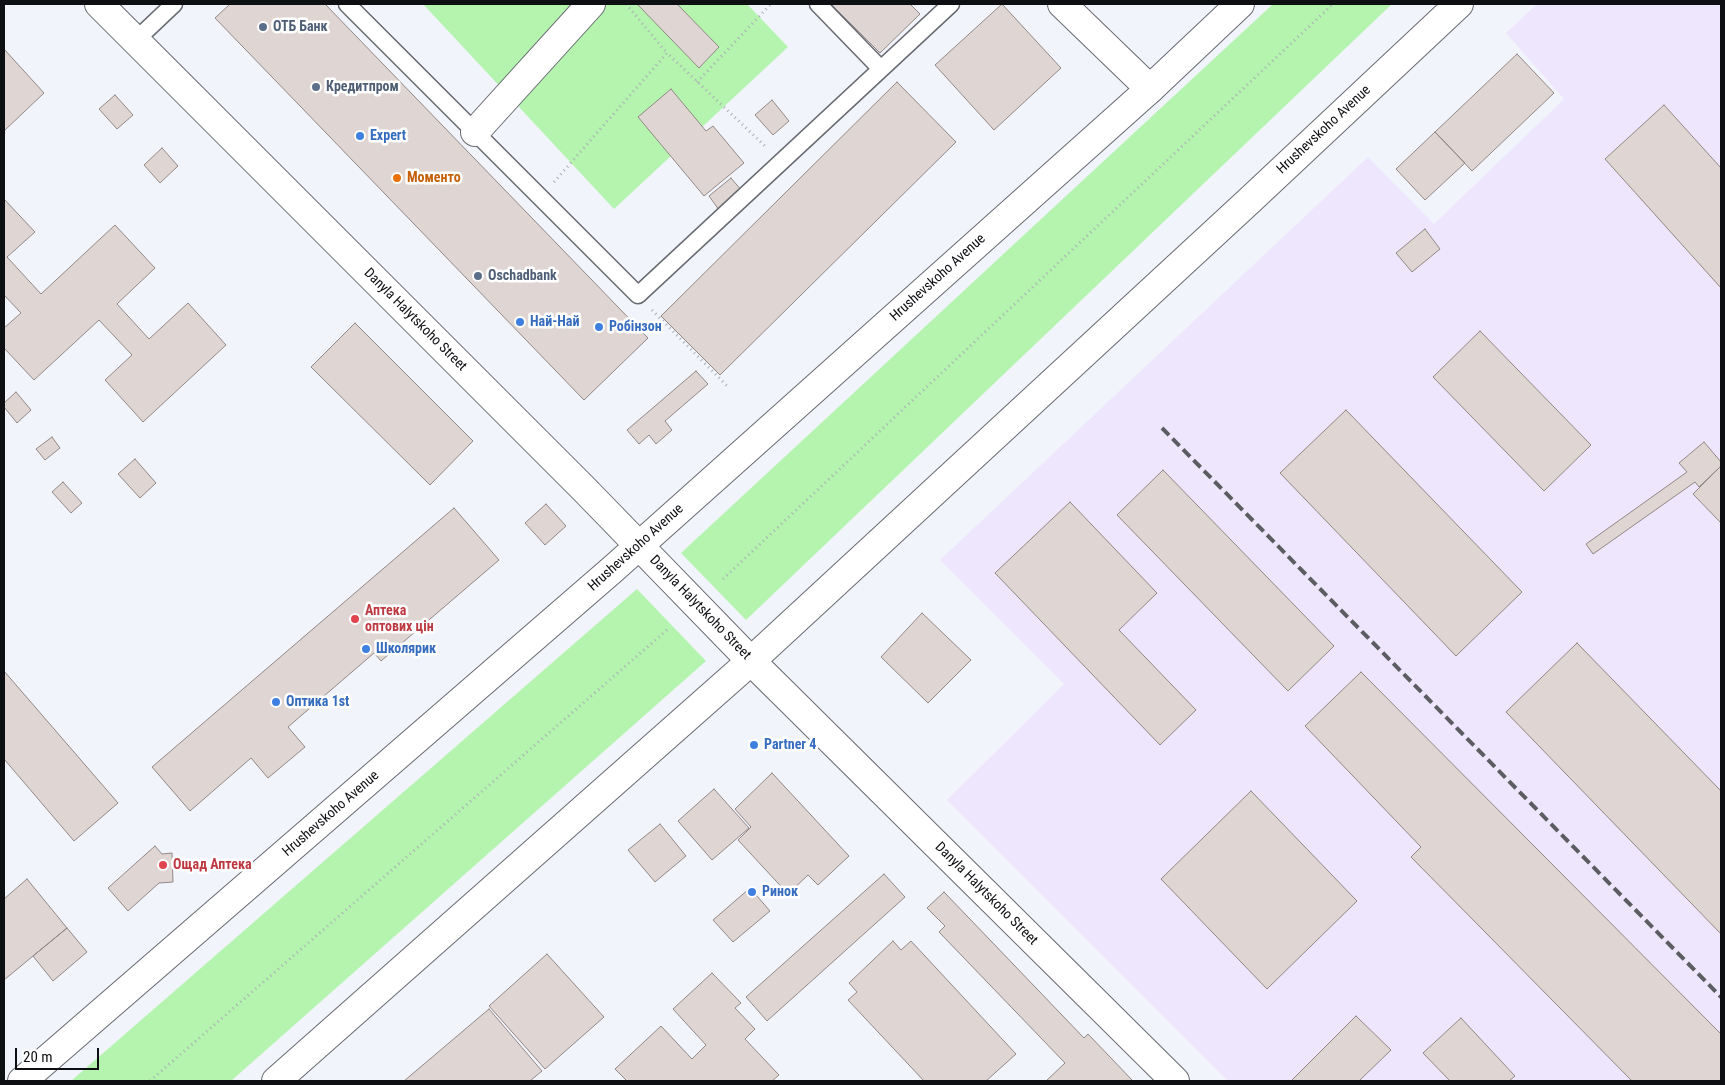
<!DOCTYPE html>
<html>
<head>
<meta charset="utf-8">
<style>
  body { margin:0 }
  #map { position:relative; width:1725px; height:1085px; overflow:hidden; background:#f2f4fc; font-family:"Roboto Condensed",sans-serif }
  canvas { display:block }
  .frame { position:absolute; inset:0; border:5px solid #0e0f12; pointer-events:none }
  .scale { position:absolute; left:15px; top:1048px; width:84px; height:22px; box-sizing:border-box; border:2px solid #0e0f12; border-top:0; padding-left:6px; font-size:15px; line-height:18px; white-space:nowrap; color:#0e0f12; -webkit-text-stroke:4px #fff; paint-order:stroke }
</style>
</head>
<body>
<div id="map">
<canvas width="1725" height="1085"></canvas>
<div class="frame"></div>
<div class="scale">20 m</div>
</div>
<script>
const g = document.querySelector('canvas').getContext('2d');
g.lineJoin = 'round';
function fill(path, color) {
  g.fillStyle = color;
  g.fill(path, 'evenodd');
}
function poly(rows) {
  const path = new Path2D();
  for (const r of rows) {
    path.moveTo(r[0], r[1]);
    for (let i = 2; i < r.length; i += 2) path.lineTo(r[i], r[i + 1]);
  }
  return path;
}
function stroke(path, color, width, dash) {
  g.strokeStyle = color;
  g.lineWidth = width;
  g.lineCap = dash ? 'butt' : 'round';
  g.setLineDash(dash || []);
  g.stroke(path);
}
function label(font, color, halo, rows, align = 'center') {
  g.font = font + ' "Roboto Condensed",sans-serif';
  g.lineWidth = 5;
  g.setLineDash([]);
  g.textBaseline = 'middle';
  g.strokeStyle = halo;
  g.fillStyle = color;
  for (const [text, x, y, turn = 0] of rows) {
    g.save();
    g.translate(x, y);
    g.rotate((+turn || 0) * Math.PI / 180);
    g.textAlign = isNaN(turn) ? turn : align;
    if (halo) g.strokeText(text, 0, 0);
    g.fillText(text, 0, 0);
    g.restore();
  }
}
const industrial = poly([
  [1537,4,1721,4,1721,1081,1228,1081,947,800,1064,684,940,560,1368,157,1434,224,1564,99,1506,33]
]);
const green = poly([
  [423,4,747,4,788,47,614,209],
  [1273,4,1392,4,746,620,681,553],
  [637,589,706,661,231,1081,71,1081]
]);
const building = poly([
  [230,4,325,4,648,338,584,400,215,18,230,4],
  [637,4,677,4,719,47,699,68,637,4],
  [831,4,910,4,920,14,880,53,831,4],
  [1002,4,1061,68,994,130,935,65,1002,4],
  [4,49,44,93,4,131,4,49],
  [1517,54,1554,93,1472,171,1435,132,1517,54],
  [897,82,956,142,720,375,661,316,897,82],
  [671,89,706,131,713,126,744,163,704,196,638,117,671,89],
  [115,95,133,115,117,129,99,109,115,95],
  [772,100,789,121,773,135,755,115,772,100],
  [1664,105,1721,168,1721,288,1605,159,1664,105],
  [1435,132,1465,163,1425,200,1396,169,1435,132],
  [162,148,178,166,160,183,144,165,162,148],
  [731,178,742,191,719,210,709,196,731,178],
  [4,199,35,232,7,257,41,294,115,225,155,268,117,304,149,339,188,303,226,345,143,422,105,380,132,355,99,320,34,380,4,348,4,328,21,313,4,295,4,199],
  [1425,229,1440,249,1412,272,1396,253,1425,229],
  [355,323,473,441,430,485,311,367,355,323],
  [1480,331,1591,445,1544,491,1433,377,1480,331],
  [696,371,708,384,665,421,672,430,656,444,649,435,639,444,627,430,696,371],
  [16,392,31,410,17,423,4,407,4,403,16,392],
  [1346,410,1522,592,1456,656,1280,473,1346,410],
  [52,437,60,448,45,460,36,449,52,437],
  [1704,442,1721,462,1721,466,1699,487,1695,482,1593,554,1586,544,1687,472,1679,463,1704,442],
  [135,459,156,483,140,498,118,474,135,459],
  [1721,466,1721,523,1693,494,1721,466],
  [1163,470,1334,646,1288,691,1117,515,1163,470],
  [63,482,82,503,71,513,52,492,63,482],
  [1070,502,1157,593,1119,630,1196,710,1160,745,995,573,1070,502],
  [546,504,566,526,545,545,525,523,546,504],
  [454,508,499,560,381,661,374,653,288,727,305,747,268,778,251,758,190,811,152,767,454,508],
  [922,613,971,660,928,703,881,657,922,613],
  [1577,643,1721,791,1721,934,1506,712,1577,643],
  [4,671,118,803,74,841,4,759,4,671],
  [1361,672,1721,1034,1721,1081,1632,1081,1411,857,1421,847,1305,726,1361,672],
  [772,773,849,856,818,885,808,875,788,894,738,840,751,827,735,809,772,773],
  [714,789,749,828,712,860,678,821,714,789],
  [1251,791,1357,901,1267,989,1161,879,1251,791],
  [660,824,686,856,655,882,628,850,660,824],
  [155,846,162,854,172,853,173,882,159,883,128,911,108,888,155,846],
  [884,874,905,897,767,1021,746,997,884,874],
  [27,879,67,928,4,980,4,899,27,879],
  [750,888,770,911,733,942,713,920,750,888],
  [944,892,1084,1038,1088,1034,1133,1081,1046,1081,1065,1063,939,932,945,926,927,908,944,892],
  [67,928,87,952,53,981,33,956,67,928],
  [893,941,901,950,911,941,1016,1054,986,1081,924,1081,848,1000,857,992,849,983,893,941],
  [547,954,604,1017,545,1069,489,1006,547,954],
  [712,973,741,1003,735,1008,755,1029,745,1039,779,1075,772,1081,627,1081,615,1069,661,1026,692,1059,706,1045,673,1009,712,973],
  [489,1009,542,1071,530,1081,404,1081,489,1009],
  [1356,1016,1391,1050,1359,1081,1291,1081,1356,1016],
  [1461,1018,1515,1076,1509,1081,1450,1081,1423,1053,1461,1018]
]);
const path = poly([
  [626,4,667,53],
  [697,82,771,4],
  [554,182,667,53,765,146],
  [652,310,729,388],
  [723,579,1333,4],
  [150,1081,668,629]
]);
const service = poly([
  [347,4,638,295,951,4],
  [818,4,881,69],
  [136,40,174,4]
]);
const minor = poly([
  [99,4,584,489,751,661,1175,1081],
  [1062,4,1150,89],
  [475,132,591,4]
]);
const secondary = poly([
  [22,1081,613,569,1150,89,1240,4],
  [276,1081,751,661,1249,201,1459,4]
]);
const rail = poly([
  [1162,428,1721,997]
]);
const markers = [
  [263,27,5,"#5c6f8a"],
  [316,87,5,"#5c6f8a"],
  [360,136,5,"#3f7fe0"],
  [397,178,5,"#e8710a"],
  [478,276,5,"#5c6f8a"],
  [520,322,5,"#3f7fe0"],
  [599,327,5,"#3f7fe0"],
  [355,619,5,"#e0444e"],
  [366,649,5,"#3f7fe0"],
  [276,702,5,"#3f7fe0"],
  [754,745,5,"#3f7fe0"],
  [163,865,5,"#e0444e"],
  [752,892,5,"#3f7fe0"]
];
const serviceNames = [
  ["ОТБ Банк",273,27],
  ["Кредитпром",326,87],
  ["Oschadbank",488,276]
];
const streetNames = [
  ["Hrushevskoho Avenue",1324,130,-43],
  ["Hrushevskoho Avenue",938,278,-42],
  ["Danyla Halytskoho Street",415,320,45],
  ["Hrushevskoho Avenue",636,548,-42],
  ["Danyla Halytskoho Street",700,608,46],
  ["Hrushevskoho Avenue",331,814,-41],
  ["Danyla Halytskoho Street",986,894,45]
];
const shopNames = [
  ["Expert",370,136],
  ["Най-Най",530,322],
  ["Робінзон",609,327],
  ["Школярик",376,649],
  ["Оптика 1st",286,702],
  ["Partner 4",764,745],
  ["Ринок",762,892]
];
const foodNames = [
  ["Моменто",407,178]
];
const healthNames = [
  ["Аптека",365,611],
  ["оптових цін",365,627],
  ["Ощад Аптека",173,865]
];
fill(industrial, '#eee6fc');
fill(green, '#b4f4af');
fill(building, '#dfd5d2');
stroke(building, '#918886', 1);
stroke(service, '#686a71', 19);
stroke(minor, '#686a71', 30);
stroke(secondary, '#686a71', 30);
stroke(path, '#abadb3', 3, [1, 4]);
stroke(service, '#fff', 16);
stroke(minor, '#fff', 28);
stroke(secondary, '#fff', 28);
stroke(rail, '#5c5d62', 4, [10, 5]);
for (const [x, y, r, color] of markers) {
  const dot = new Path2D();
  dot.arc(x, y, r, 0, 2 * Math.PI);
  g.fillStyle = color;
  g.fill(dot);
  stroke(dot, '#fff', 2);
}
label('bold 14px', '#4e5e75', '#fff', serviceNames, 'left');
label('14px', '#0e0f12', '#fff', streetNames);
label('bold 14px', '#366cbe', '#fff', shopNames, 'left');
label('bold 14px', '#c56008', '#fff', foodNames, 'left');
label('bold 14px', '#be3a42', '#fff', healthNames, 'left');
</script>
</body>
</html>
